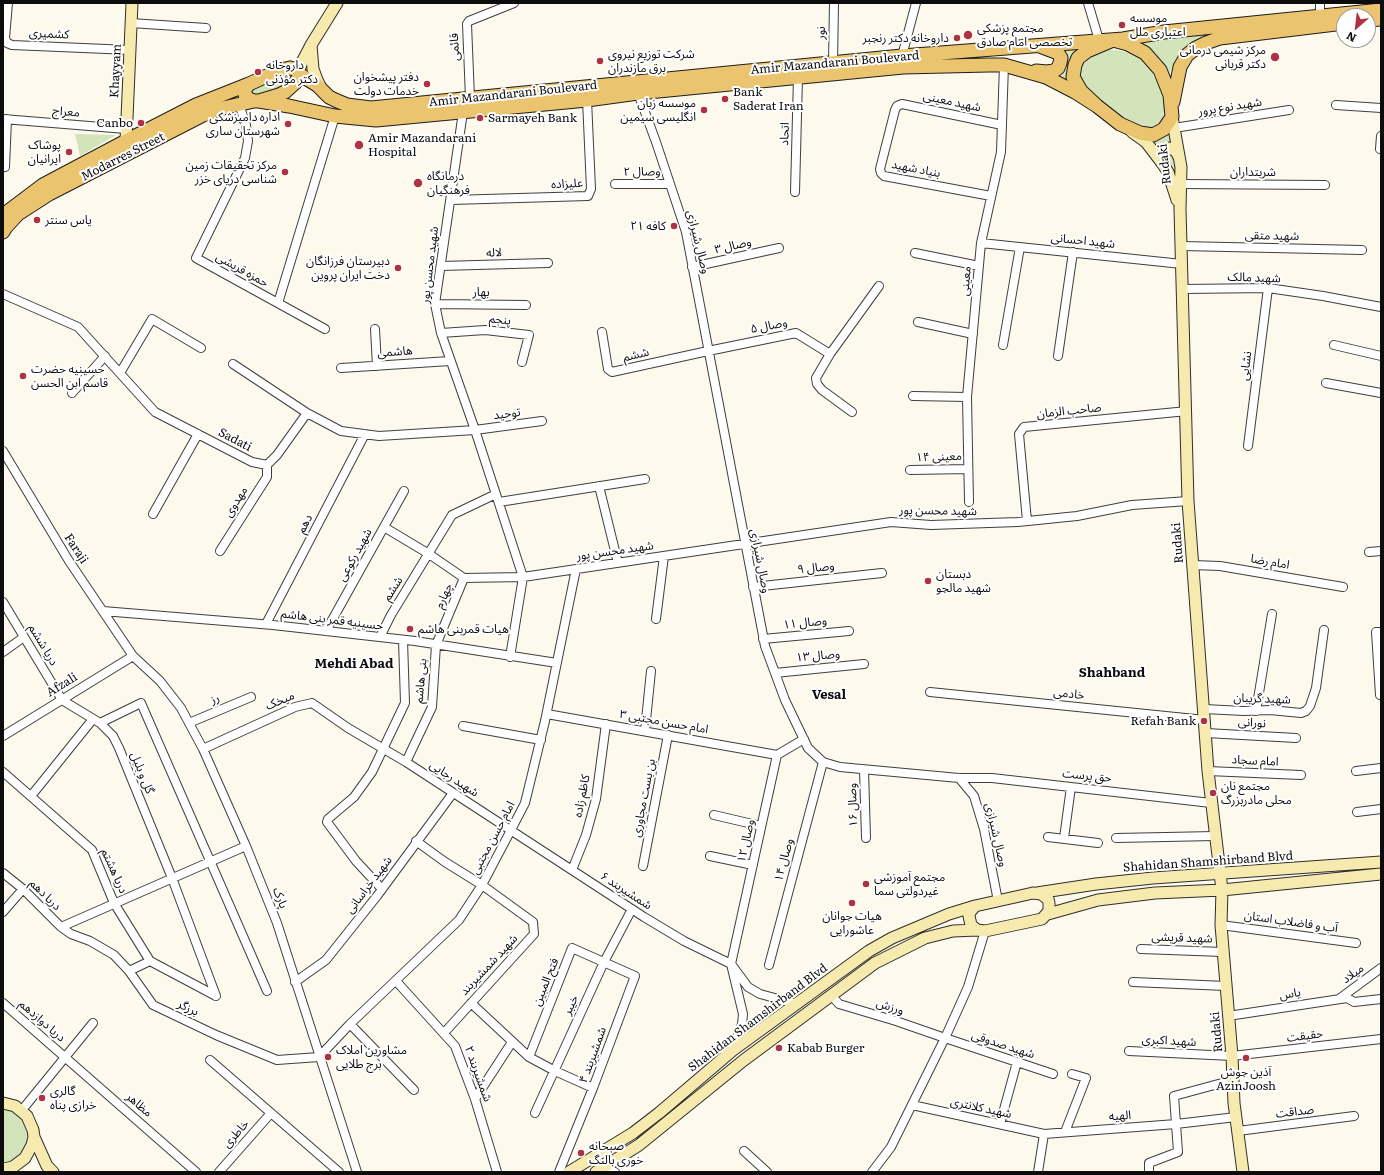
<!DOCTYPE html>
<html>
<head>
<meta charset="utf-8">
<style>
  body { margin:0 }
  #map { position:relative; width:1384px; height:1175px; overflow:hidden; background:#fdf9ed; font-family:Literata,serif }
  canvas { display:block }
  .frame { position:absolute; inset:0; border:4px solid #0c0c0c; pointer-events:none }
  .north { position:absolute; left:1336px; top:8px; width:40px; height:40px; box-sizing:border-box; background:#fff; border:1px solid #9e9e9e; border-radius:50%; rotate:208deg; font-size:11px; font-weight:700; line-height:16px; text-align:center; color:#0c0c0c }
  .north::after { content:''; display:block; margin:auto; width:14px; height:18px; background:#ae3241; clip-path:polygon(50% 0,100% 100%,50% 72%,0 100%) }
</style>
</head>
<body>
<div id="map">
<canvas width="1384" height="1175"></canvas>
<div class="frame"></div>
<div class="north">N</div>
</div>
<script>
const g = document.querySelector('canvas').getContext('2d');
g.lineJoin = 'round';
function fill(path, color) {
  g.fillStyle = color;
  g.fill(path, 'evenodd');
}
function poly(rows) {
  const path = new Path2D();
  for (const r of rows) {
    path.moveTo(r[0], r[1]);
    for (let i = 2; i < r.length; i += 2) path.lineTo(r[i], r[i + 1]);
  }
  return path;
}
function stroke(path, color, width, dash) {
  g.strokeStyle = color;
  g.lineWidth = width;
  g.lineCap = dash ? 'butt' : 'round';
  g.setLineDash(dash || []);
  g.stroke(path);
}
function label(font, color, halo, rows, align = 'center') {
  g.font = font + ' Literata,"Noto Sans Arabic",serif';
  g.lineWidth = 4;
  g.setLineDash([]);
  g.textBaseline = 'middle';
  g.strokeStyle = halo;
  g.fillStyle = color;
  for (const [text, x, y, turn = 0] of rows) {
    g.save();
    g.translate(x, y);
    g.rotate((+turn || 0) * Math.PI / 180);
    g.textAlign = isNaN(turn) ? turn : align;
    if (halo) g.strokeText(text, 0, 0);
    g.fillText(text, 0, 0);
    g.restore();
  }
}
const green = poly([
  [1368,16,1184,50,1176,58,1169,75,1164,65,1153,51,1131,40],
  [1053,47,1084,48,1073,85,1061,78,1065,70,1066,63],
  [1105,49,1117,50,1137,55,1152,72,1161,90,1165,106,1162,120,1153,128,1140,126,1123,118,1107,107,1088,90,1079,75,1082,65,1093,55],
  [285,73,287,76,288,82,281,88,253,97,248,87],
  [1170,126,1174,148,1158,153,1150,143],
  [75,134,116,135,80,156],
  [1169,151,1177,161,1178,193,1164,154],
  [3,1108,13,1111,22,1119,27,1131,28,1137,27,1143,21,1154,11,1162,3,1164]
]);
const street = poly([
  [8,3,5,38,7,43,12,45,130,50],
  [1088,3,1099,40],
  [1320,15,1320,3],
  [131,23,206,28],
  [902,56,916,3],
  [833,63,834,3],
  [638,93,656,142,686,232,765,646,785,700,808,748,823,762,840,767,959,778,992,778,1211,803],
  [470,98,467,24,469,21,514,3],
  [239,104,246,125,248,141,245,158,196,258,325,329],
  [1336,105,1381,108],
  [463,112,435,304,441,333,475,430,523,577,891,522,931,525,1018,522,1077,516,1132,505,1188,501],
  [3,119,126,129],
  [1174,128,1289,110],
  [1380,149,1381,136],
  [5,167,7,119],
  [615,184,669,184],
  [1180,184,1325,185],
  [795,192,798,77],
  [991,196,884,176,881,173,880,169,895,110,897,106,902,104,1002,125],
  [451,200,588,196,591,189,587,100],
  [981,243,1182,264],
  [1182,246,1362,250],
  [915,253,979,266],
  [441,266,548,263],
  [692,267,779,248],
  [1183,289,1268,288,1323,296,1381,307],
  [3,294,78,327,155,412,252,462,267,465],
  [278,303,335,116],
  [435,304,526,305],
  [918,322,973,334],
  [375,329,377,366],
  [602,332,608,369,612,372,708,351,796,333,830,354],
  [441,333,485,330,529,335,522,362],
  [1003,345,1020,247],
  [1334,345,1381,356],
  [1058,356,1073,252],
  [233,364,307,413,341,431,379,436,475,430,542,421],
  [341,368,450,361],
  [120,373,152,319,201,348],
  [1326,383,1381,393],
  [72,393,105,356],
  [913,396,967,397],
  [852,412,822,390,817,384,816,378,830,354,879,286],
  [1248,446,1268,288],
  [3,451,69,561,133,656,160,681,181,708,203,749,246,846,277,923,357,1172],
  [910,470,968,469],
  [599,486,618,563],
  [499,502,645,479],
  [969,502,967,397,981,243,1001,152,1004,65],
  [153,514,198,434],
  [1027,521,1019,434,1024,427,1187,411],
  [384,527,429,554,464,578,523,577,510,657],
  [220,551,267,477,267,465,277,455,307,413],
  [1369,552,1381,551],
  [1193,565,1220,566,1343,587],
  [753,587,882,573],
  [3,602,62,700,100,723,113,736,119,748,172,878,216,996],
  [103,611,273,625,415,641,557,663],
  [656,619,664,556],
  [266,624,365,434],
  [326,631,404,491],
  [380,637,391,615,452,515,496,494],
  [763,639,849,631],
  [3,652,24,637],
  [775,673,864,664],
  [930,692,1205,720],
  [1380,695,1376,632,1381,632],
  [1204,709,1244,711,1270,710,1301,713,1306,711,1310,706,1316,688,1324,630],
  [1256,711,1272,614],
  [547,714,777,755],
  [100,723,141,703,267,991],
  [189,723,251,697],
  [463,726,541,740],
  [645,730,651,671],
  [1206,733,1296,738],
  [3,736,133,656],
  [203,749,295,707,312,703,348,728,406,762,644,917,684,941,731,964,748,987,760,994,797,1004],
  [406,762,432,707,436,645,464,578],
  [864,770,866,838],
  [1208,771,1301,775],
  [1356,771,1381,768],
  [3,772,92,850,114,903,150,961],
  [959,778,974,796,984,829,998,901],
  [31,796,93,719],
  [1357,812,1381,809],
  [714,815,761,826],
  [1048,837,1098,843],
  [1064,838,1071,787],
  [1116,838,1215,836],
  [416,841,445,862,482,885,533,922,534,934,444,1033],
  [710,856,753,865],
  [643,866,668,735],
  [572,870,586,835,596,799,606,724],
  [3,873,23,889,61,927,71,934,90,941,114,955,129,971,153,1005,216,1035,277,1060,319,1057,350,1024,459,920,482,885,511,830,525,803,545,721,576,569],
  [382,889,356,861,327,822,328,819,354,797,372,772,405,703,403,640],
  [3,912,23,889],
  [1221,925,1356,943],
  [61,927,246,846],
  [1141,949,1223,952],
  [150,961,216,996],
  [769,965,823,762],
  [129,971,150,961],
  [396,981,455,1046,475,1099,497,1172],
  [295,982,326,960,377,896,453,793],
  [1133,982,1226,986],
  [831,995,839,1004,896,1021,945,1038,1053,1074],
  [1339,999,1381,968],
  [3,1003,196,1172],
  [471,1003,529,1057,555,1071,593,1088],
  [1228,1016,1347,998,1354,1002,1381,999],
  [350,1024,414,1090],
  [733,1050,742,1024,743,1014,731,964,777,755,804,739],
  [1129,1051,1232,1056,1381,1039],
  [529,1057,572,948,635,976,593,1088,559,1172],
  [210,1060,339,1172],
  [475,1099,512,1042],
  [912,1105,1044,1134],
  [22,1110,93,1023],
  [535,1113,604,962,632,909],
  [1000,1124,1017,1062],
  [1238,1131,1354,1116],
  [1065,1132,1086,1078,1072,1074],
  [744,1151,767,1172],
  [605,1167,615,1172],
  [219,1172,271,1113],
  [872,1172,891,1147,945,1038,968,987,985,931],
  [1038,1172,1044,1134,1176,1124,1236,1117],
  [1149,1172,1149,1163,1178,1152,1174,1096,1233,1080]
]);
const secondary = poly([
  [311,45,313,69,317,80,322,90],
  [298,70,311,45,337,3],
  [1172,117,1181,167,1180,209,1188,501,1208,771,1222,890,1221,925,1232,1056,1234,1103,1243,1172],
  [1132,132,1146,142,1162,163,1168,172,1177,200],
  [126,141,132,3],
  [1162,163,1161,158,1161,153,1165,149,1169,148,1176,151,1179,157],
  [1033,893,1041,894,1048,899,1049,903,1049,911,1042,919,985,931,977,930,971,925,969,916,970,912,975,906,1033,893],
  [1037,893,1096,884,1153,878,1381,862],
  [1048,914,1098,900,1155,893,1222,890,1381,874],
  [3,1103,15,1106,27,1116,33,1130,34,1137,32,1145,25,1158,13,1167,3,1169],
  [34,1137,47,1166,53,1172],
  [569,1172,633,1133,659,1113,733,1050,869,951,892,938,949,914,975,906],
  [596,1172,639,1145,744,1060,875,963,925,938,953,931,977,930]
]);
const primary = poly([
  [1368,20,1381,19],
  [1113,40,1128,44,1145,53,1160,70,1170,95,1172,117,1164,129,1153,135,1140,133,1120,124,1097,106,1081,91,1073,77,1075,65,1078,58,1087,51,1113,40],
  [290,68,298,70,299,77,295,83,285,92,279,95,259,101,254,101,249,99,245,95,245,89,249,84,280,70,290,68],
  [1036,71,1047,72,1054,71,1058,68,1060,63,1061,58,1058,53,1042,47],
  [299,74,317,85,329,97,335,100,347,105,371,108,902,56,1123,39,1164,32,1381,10],
  [259,101,289,106,335,116,376,120,587,100,638,93,903,67,989,65,1004,65,1046,77,1075,92,1097,106],
  [1173,102,1180,67,1187,55,1196,48,1206,43,1220,38,1344,23],
  [3,215,43,185,126,141,196,105,249,84],
  [3,232,6,227,18,214,49,194,203,115,223,108,254,101]
]);
const markers = [
  [1122,25,4,"#ae3241"],
  [968,35,5,"#ae3241"],
  [957,38,4,"#ae3241"],
  [1275,57,5,"#ae3241"],
  [600,61,4,"#ae3241"],
  [258,72,4,"#ae3241"],
  [427,84,4,"#ae3241"],
  [725,99,4,"#ae3241"],
  [704,110,4,"#ae3241"],
  [480,118,4,"#ae3241"],
  [141,123,4,"#ae3241"],
  [288,124,4,"#ae3241"],
  [359,145,5,"#ae3241"],
  [69,152,4,"#ae3241"],
  [285,172,4,"#ae3241"],
  [418,183,5,"#ae3241"],
  [37,220,4,"#ae3241"],
  [674,226,4,"#ae3241"],
  [398,268,4,"#ae3241"],
  [23,376,4,"#ae3241"],
  [928,581,4,"#ae3241"],
  [410,629,4,"#ae3241"],
  [1204,721,4,"#ae3241"],
  [1213,793,4,"#ae3241"],
  [866,884,4,"#ae3241"],
  [852,903,4,"#ae3241"],
  [779,1048,4,"#ae3241"],
  [328,1057,4,"#ae3241"],
  [1246,1058,4,"#ae3241"],
  [42,1098,4,"#ae3241"],
  [581,1153,4,"#ae3241"]
];
const poiNames = [
  ["موسسه",1130,18],
  ["اعتباری ملل",1130,32],
  ["مجتمع پزشکی",977,28],
  ["تخصصی امام صادق",977,42],
  ["داروخانه دکتر رنجبر",949,38,"right"],
  ["مرکز شیمی درمانی",1266,50,"right"],
  ["دکتر قربانی",1266,64,"right"],
  ["شرکت توزیع نیروی",608,54],
  ["برق مازندران",608,68],
  ["داروخانه",266,65],
  ["دکتر مؤذنی",266,79],
  ["دفتر پیشخوان",419,77,"right"],
  ["خدمات دولت",419,91,"right"],
  ["Bank",733,92],
  ["Saderat Iran",733,106],
  ["موسسه زبان",696,103,"right"],
  ["انگلیسی سیمین",696,117,"right"],
  ["اداره دامپزشکی",280,117,"right"],
  ["شهرستان ساری",280,131,"right"],
  ["Sarmayeh Bank",488,118],
  ["Canbo",133,123,"right"],
  ["Amir Mazandarani",368,138],
  ["Hospital",368,152],
  ["پوشاک",61,145,"right"],
  ["ایرانیان",61,159,"right"],
  ["مرکز تحقیقات زمین",277,165,"right"],
  ["شناسی دریای خزر",277,179,"right"],
  ["درمانگاه",427,176],
  ["فرهنگیان",427,190],
  ["یاس سنتر",45,220],
  ["کافه ۲۱",666,226,"right"],
  ["دبیرستان فرزانگان",390,261,"right"],
  ["دخت ایران پروین",390,275,"right"],
  ["حسینیه حضرت",31,369],
  ["قاسم ابن الحسن",31,383],
  ["دبستان",936,574],
  ["شهید مالجو",936,588],
  ["هیات قمربنی هاشم",418,629],
  ["Refah Bank",1196,721,"right"],
  ["مجتمع نان",1221,786],
  ["محلی مادربزرگ",1221,800],
  ["مجتمع آموزشی",874,877],
  ["غیردولتی سما",874,891],
  ["هیات جوانان",852,916,"center"],
  ["عاشورایی",852,930,"center"],
  ["Kabab Burger",787,1048],
  ["مشاورین املاک",336,1050],
  ["برج طلایی",336,1064],
  ["آذین جوش",1246,1072,"center"],
  ["AzinJoosh",1246,1086,"center"],
  ["گالری",50,1091],
  ["خرازی پناه",50,1105],
  ["صبحانه",589,1146],
  ["خوری بالنگ",589,1160]
];
const streetNames = [
  ["نور",821,33,-88],
  ["کشمیری",49,34,3],
  ["قائمی",455,47,-93],
  ["Amir Mazandarani Boulevard",835,63,-5],
  ["Khayyam",116,71,-87],
  ["Amir Mazandarani Boulevard",513,94,-6],
  ["شهید معینی",952,102,12],
  ["شهید نوع پرور",1230,107,-9],
  ["معراج",66,112,5],
  ["اتحاد",785,134,-88],
  ["Modarres Street",123,157,-27],
  ["Rudaki",1165,164,-96],
  ["بنیاد شهید",916,169,11],
  ["وصال ۲",642,172,-1],
  ["شربتداران",1253,172],
  ["علیزاده",567,184,-3],
  ["شهید متقی",1272,236,1],
  ["شهید احسانی",1083,241,6],
  ["وصال شیرازی",698,242,76],
  ["وصال ۳",733,246,-13],
  ["لاله",494,253,-2],
  ["شهید محسن پور",430,265,-83],
  ["حمزه قریشی",242,270,29],
  ["شهید مالک",1254,278,2],
  ["معینی",966,281,-85],
  ["بهار",481,292],
  ["پنجم",500,320,6],
  ["وصال ۵",769,326,-11],
  ["هاشمی",395,352,-4],
  ["ششم",636,355,-13],
  ["نشایی",1246,366,-83],
  ["صاحب الزمان",1069,411,-6],
  ["توحید",507,414,-8],
  ["Sadati",235,440,28],
  ["معینی ۱۴",939,457,-2],
  ["مهدوی",236,502,-58],
  ["شهید محسن پور",938,511,1],
  ["دهم",305,524,-63],
  ["Rudaki",1178,543,-94],
  ["Faraji",76,549,57],
  ["شهید محسن پور",615,551,-8],
  ["شهید رکوعی",355,555,-61],
  ["وصال شیرازی",760,561,79],
  ["امام رضا",1270,562,10],
  ["وصال ۹",816,568,-6],
  ["ششم",393,589,-58],
  ["چهارم",444,596,-67],
  ["حسینیه قمر بنی هاشم",332,620,7],
  ["وصال ۱۱",805,623,-6],
  ["دریا ششم",43,645,59],
  ["وصال ۱۳",818,656,-5],
  ["بنی هاشم",421,681,-85],
  ["Afzali",62,685,-32],
  ["خادمی",1069,694,6],
  ["رز",215,699,-23],
  ["شهید گریبان",1262,699,2],
  ["میخک",280,701,-23],
  ["امام حسن مجتبی ۳",664,722,10],
  ["نورانی",1252,723,4],
  ["امام سجاد",1255,761,3],
  ["گل و بلبل",142,773,68],
  ["حق پرست",1087,776,6],
  ["شهید رجایی",454,779,33],
  ["کاظم زاده",582,796,-79],
  ["بن بست مجاوری",644,798,-79],
  ["وصال ۱۶",853,805,-92],
  ["وصال شیرازی",996,835,77],
  ["امام حسن مجتبی",493,838,-62],
  ["وصال ۱۲",746,841,-78],
  ["وصال ۱۴",784,860,-75],
  ["Shahidan Shamshirband Blvd",1208,862,-4],
  ["دریا هشتم",114,871,66],
  ["شهید خراسانی",369,885,-53],
  ["شمشیربند ۶",626,891,33],
  ["دریا دهم",45,895,44],
  ["پارک",280,898,68],
  ["آب و فاضلاب استان",1291,922,8],
  ["شهید قریشی",1182,938,2],
  ["شهید شمشیربند",489,965,-47],
  ["میلاد",1353,974,-36],
  ["فتح المبین",546,982,-68],
  ["یاس",1290,994,-9],
  ["خیبر",571,1005,-65],
  ["ورزش",890,1007,18],
  ["برزگر",188,1008,25],
  ["Shahidan Shamshirband Blvd",758,1018,-37],
  ["دریا دوازدهم",42,1021,41],
  ["Rudaki",1217,1032,-95],
  ["حقیقت",1305,1036,-7],
  ["شهید اکبری",1169,1041,3],
  ["شهید صدوقی",1003,1045,18],
  ["شمشیربند ۴",593,1055,-70],
  ["شمشیربند ۲",478,1074,70],
  ["مظاهر",139,1105,41],
  ["شهید کلانتری",981,1108,12],
  ["صداقت",1295,1112,-7],
  ["الهیه",1120,1116,-4],
  ["خاطری",236,1134,-48]
];
const neighbourhoodNames = [
  ["Mehdi Abad",354,664],
  ["Shahband",1112,673],
  ["Vesal",829,695]
];
fill(green, '#d3e4ba');
stroke(street, '#3f3f3f', 10);
stroke(secondary, '#2e2e2e', 13);
stroke(primary, '#1d1d1d', 15);
stroke(street, '#fff', 8);
stroke(secondary, '#f7eaae', 11);
stroke(primary, '#ebc46f', 13);
for (const [x, y, r, color] of markers) {
  const dot = new Path2D();
  dot.arc(x, y, r, 0, 2 * Math.PI);
  g.fillStyle = color;
  g.fill(dot);
  stroke(dot, '#fff', 1.5);
}
label('12px', '#0c0c0c', '#fff', poiNames, 'left');
label('12px', '#0c0c0c', '#fff', streetNames);
label('bold 13px', '#0c0c0c', '#fff', neighbourhoodNames);
</script>
</body>
</html>
